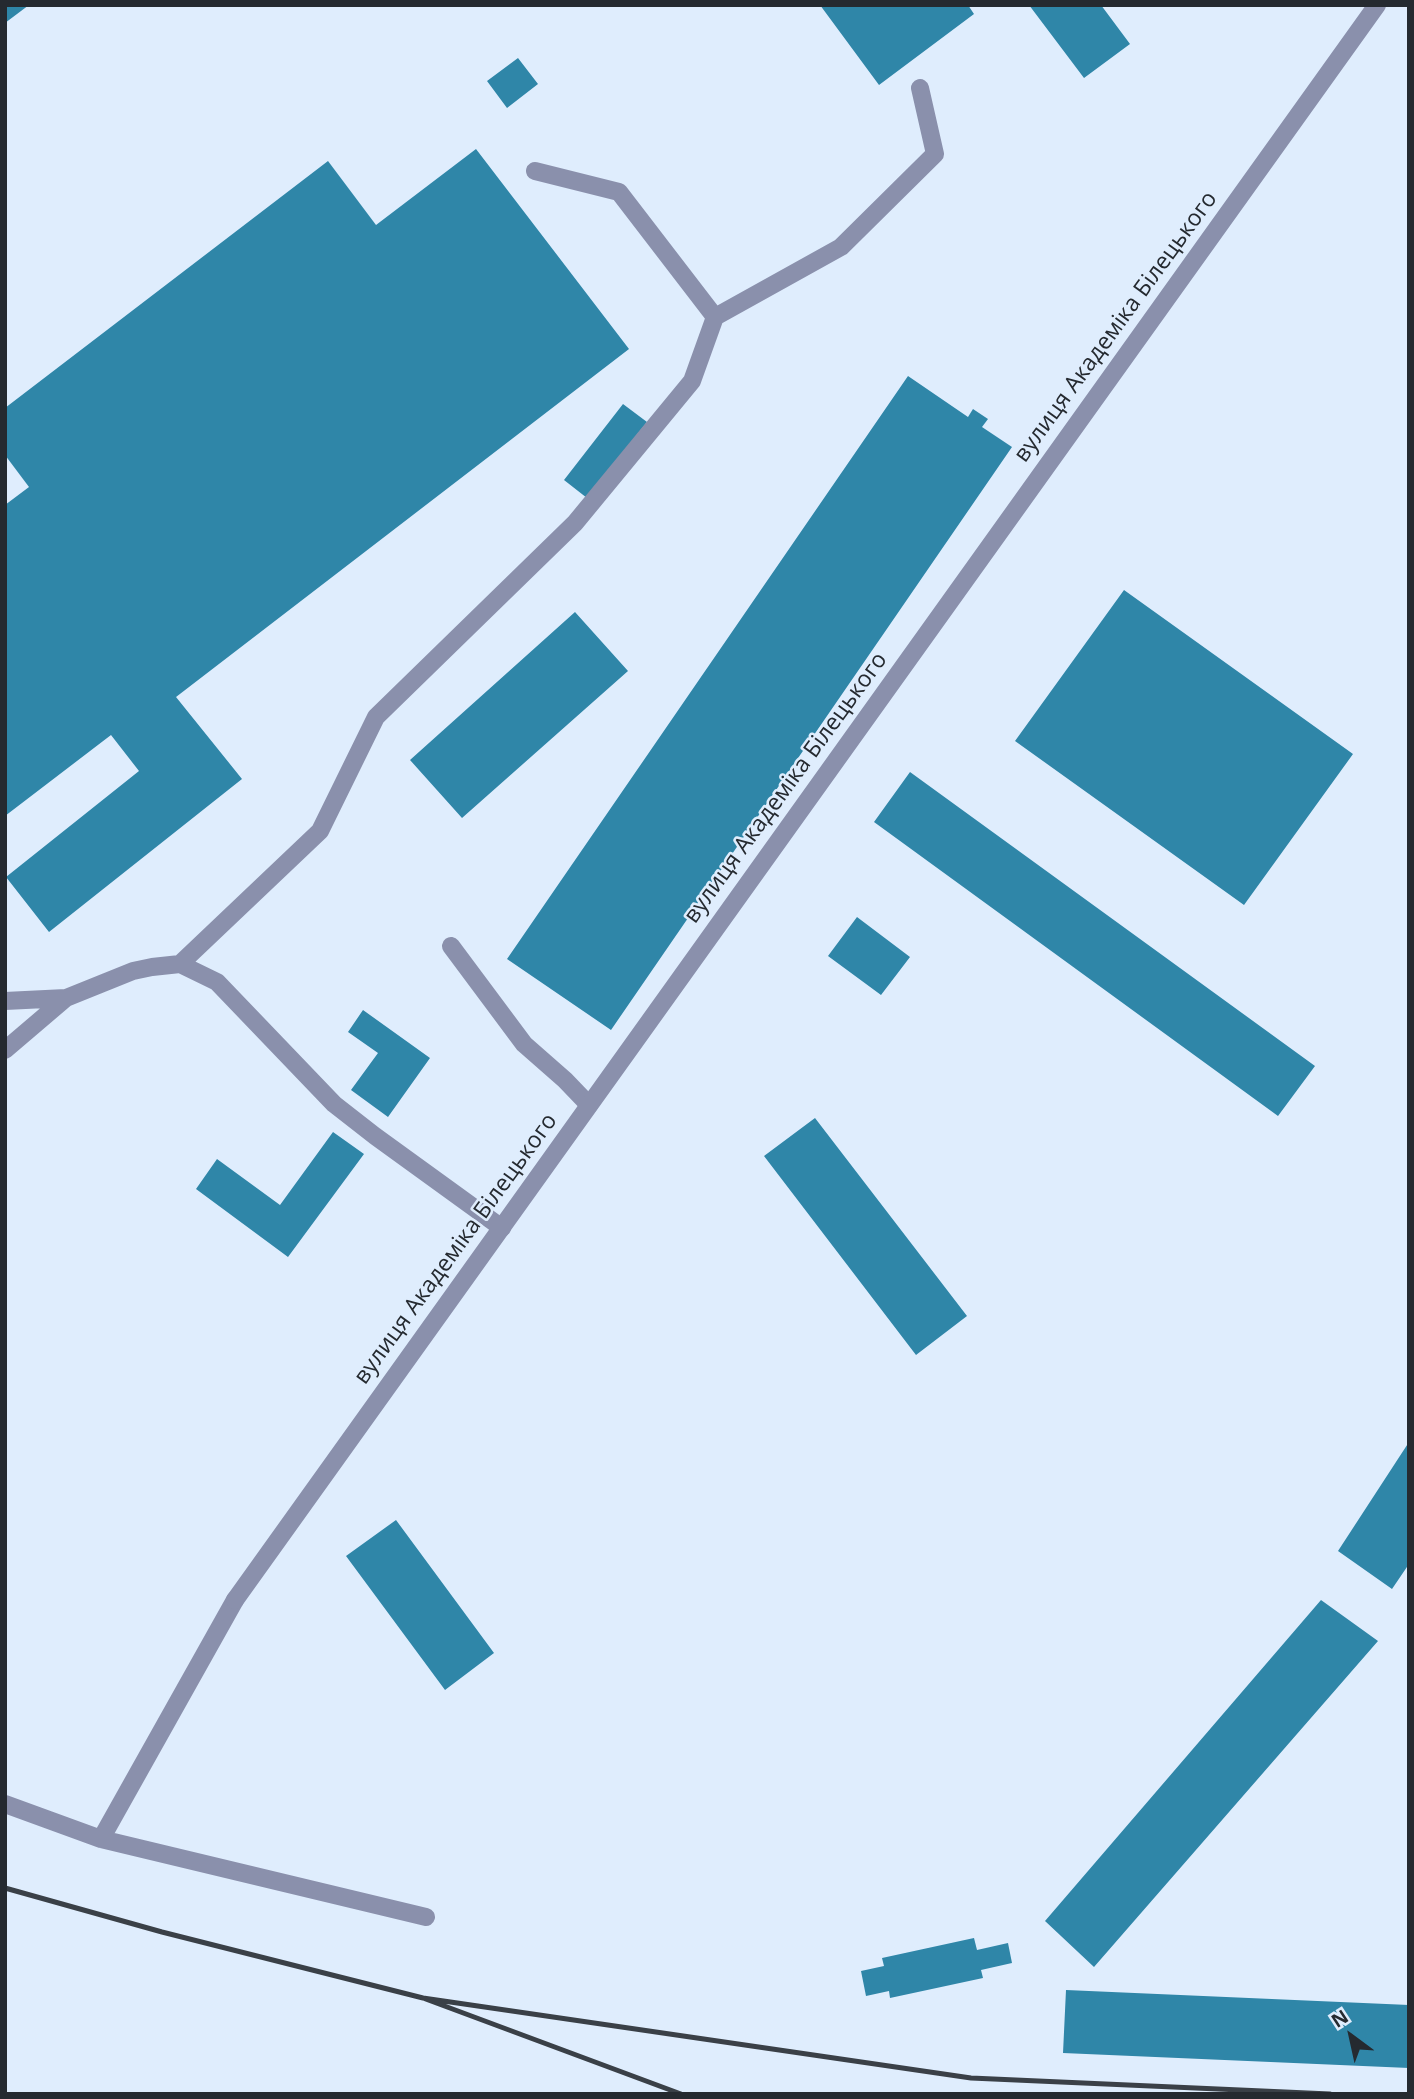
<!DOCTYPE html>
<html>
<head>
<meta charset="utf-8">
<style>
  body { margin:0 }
  #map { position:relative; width:1414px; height:2099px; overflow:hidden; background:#dfedfd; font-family:"Open Sans",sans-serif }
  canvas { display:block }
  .frame { position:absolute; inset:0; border:7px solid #252a30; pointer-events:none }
  .north { position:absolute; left:1316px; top:2001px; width:70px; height:70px; -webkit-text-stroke:5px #dfedfd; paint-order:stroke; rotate:327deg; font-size:19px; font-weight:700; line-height:28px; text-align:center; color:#252a30 }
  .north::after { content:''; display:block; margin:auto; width:24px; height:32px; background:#252a30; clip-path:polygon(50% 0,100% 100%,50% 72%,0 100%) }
</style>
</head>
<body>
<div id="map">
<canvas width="1414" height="2099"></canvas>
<div class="frame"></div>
<div class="north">N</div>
</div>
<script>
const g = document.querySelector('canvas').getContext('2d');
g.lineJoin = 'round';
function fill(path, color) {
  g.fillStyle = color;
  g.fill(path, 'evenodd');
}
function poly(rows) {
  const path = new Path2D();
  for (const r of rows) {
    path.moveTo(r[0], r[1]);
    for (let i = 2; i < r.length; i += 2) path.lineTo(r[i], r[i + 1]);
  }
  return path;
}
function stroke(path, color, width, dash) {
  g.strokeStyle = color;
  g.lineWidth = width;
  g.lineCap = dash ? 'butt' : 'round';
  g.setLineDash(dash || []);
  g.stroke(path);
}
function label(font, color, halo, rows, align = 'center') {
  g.font = font + ' "Open Sans",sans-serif';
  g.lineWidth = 5;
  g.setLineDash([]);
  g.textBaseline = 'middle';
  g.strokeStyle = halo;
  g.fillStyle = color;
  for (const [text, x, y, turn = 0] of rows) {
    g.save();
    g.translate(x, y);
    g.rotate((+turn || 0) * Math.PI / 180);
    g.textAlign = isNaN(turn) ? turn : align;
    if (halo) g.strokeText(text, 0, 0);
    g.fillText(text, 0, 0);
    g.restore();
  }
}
const building = poly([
  [5,5,29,5,5,23],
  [820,5,968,5,974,14,879,85],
  [1029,5,1101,5,1130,44,1084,78],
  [518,58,538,84,507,108,487,81],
  [476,149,629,349,176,697,242,779,49,932,6,877,139,771,111,735,5,816,5,505,29,487,5,455,5,408,328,161,376,225],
  [908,376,968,417,973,409,988,419,982,427,1012,447,611,1030,507,959],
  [623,404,647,422,587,498,564,480],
  [1124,590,1353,754,1244,905,1015,741],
  [575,612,628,671,462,818,410,760],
  [910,772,1315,1066,1278,1116,874,822],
  [857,917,910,957,881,995,828,956],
  [363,1010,430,1058,388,1117,351,1090,378,1053,348,1032],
  [815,1118,967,1316,916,1355,764,1156],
  [333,1132,364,1154,288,1257,196,1189,217,1159,280,1205],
  [1409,1442,1409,1564,1392,1589,1338,1551],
  [396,1520,494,1653,445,1690,346,1556],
  [1321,1600,1378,1641,1094,1967,1045,1921],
  [974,1938,977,1950,1008,1943,1012,1963,981,1970,983,1978,890,1998,889,1991,866,1996,861,1971,884,1966,882,1958],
  [1066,1990,1409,2005,1409,2068,1063,2053]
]);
const service = poly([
  [715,317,841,247,935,154,920,88],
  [451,946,524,1044,565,1080,589,1105],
  [180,964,320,831,376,717,575,523,692,381,715,317,619,192,535,171],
  [5,1001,66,998,133,971,152,967,180,964,217,982,334,1104,375,1136,502,1228],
  [5,1050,66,998],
  [5,1804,101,1839,426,1917],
  [101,1839,235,1600]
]);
const minor = poly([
  [235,1600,1377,5]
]);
const rail = poly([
  [5,1888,162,1932,423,1998,681,2094],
  [423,1998,971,2078,1330,2094]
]);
const streetNames = [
  ["вулиця Академіка Білецького",1116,327,-54],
  ["вулиця Академіка Білецького",786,788,-54],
  ["вулиця Академіка Білецького",456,1249,-54]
];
fill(building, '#2f86a8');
stroke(service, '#8a90ac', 18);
stroke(minor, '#8a90ac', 18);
stroke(rail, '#3a4047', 5);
label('23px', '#252a30', '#dfedfd', streetNames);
</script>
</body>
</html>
